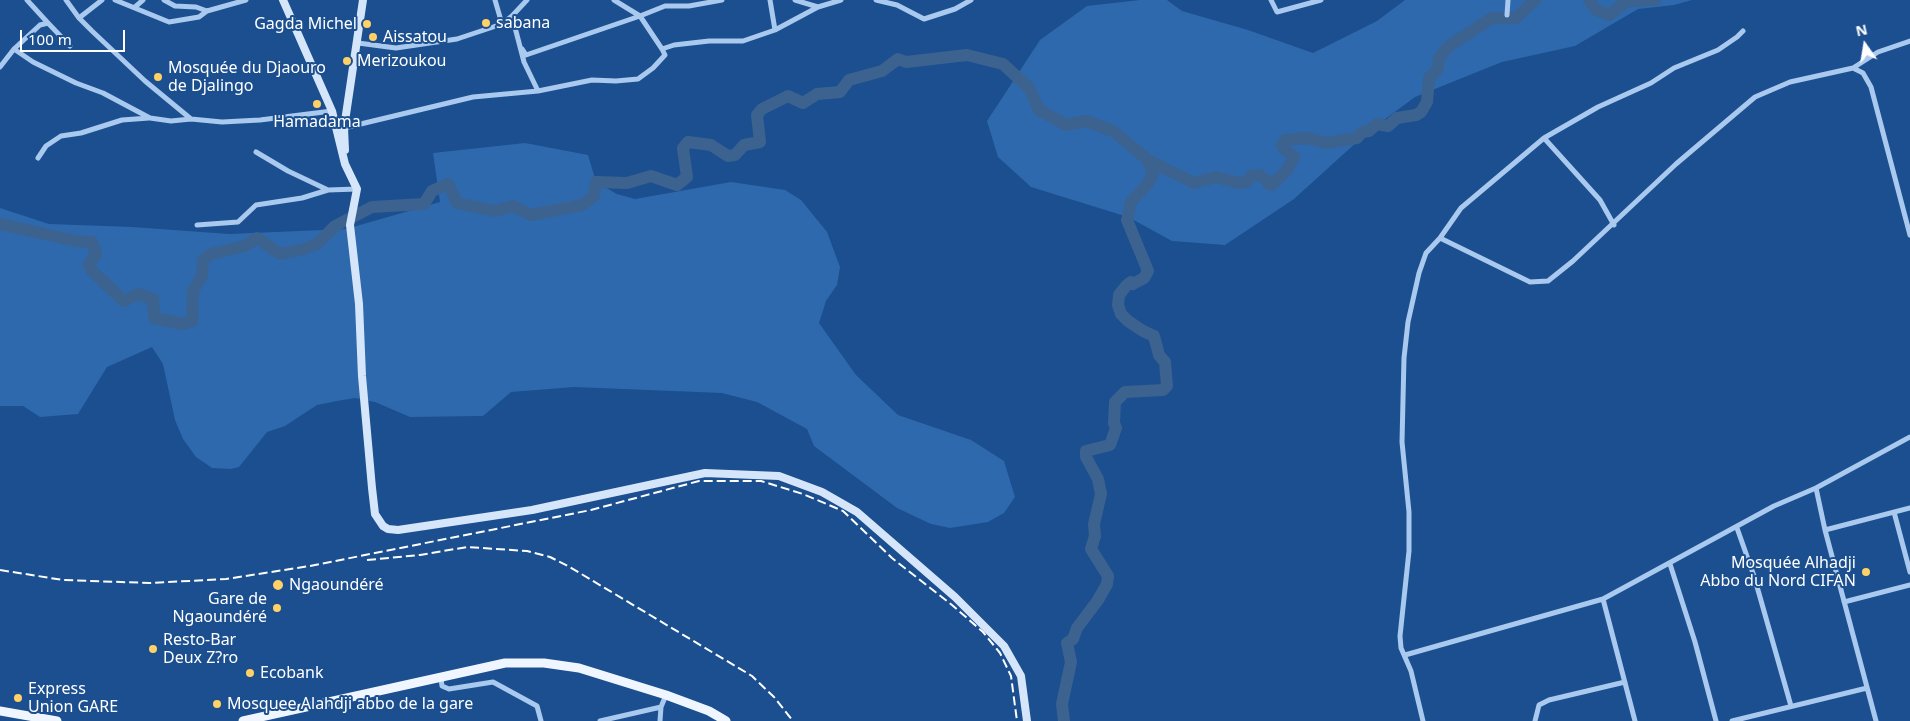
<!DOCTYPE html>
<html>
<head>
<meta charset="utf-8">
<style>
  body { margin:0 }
  #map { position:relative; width:1910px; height:721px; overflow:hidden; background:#1b4f8f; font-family:"Noto Sans",sans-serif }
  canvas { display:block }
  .north { position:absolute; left:1840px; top:20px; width:50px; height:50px; -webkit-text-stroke:4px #1b4f8f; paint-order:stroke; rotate:347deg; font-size:14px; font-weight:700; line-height:20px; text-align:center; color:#fff }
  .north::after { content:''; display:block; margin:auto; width:18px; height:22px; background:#fff; clip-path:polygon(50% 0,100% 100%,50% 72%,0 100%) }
  .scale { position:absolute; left:20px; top:30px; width:105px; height:22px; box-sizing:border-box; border:2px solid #fff; border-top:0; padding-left:6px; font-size:15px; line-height:18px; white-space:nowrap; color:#fff; -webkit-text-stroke:4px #1b4f8f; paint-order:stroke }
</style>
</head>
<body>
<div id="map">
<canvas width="1910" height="721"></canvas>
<div class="north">N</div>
<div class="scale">100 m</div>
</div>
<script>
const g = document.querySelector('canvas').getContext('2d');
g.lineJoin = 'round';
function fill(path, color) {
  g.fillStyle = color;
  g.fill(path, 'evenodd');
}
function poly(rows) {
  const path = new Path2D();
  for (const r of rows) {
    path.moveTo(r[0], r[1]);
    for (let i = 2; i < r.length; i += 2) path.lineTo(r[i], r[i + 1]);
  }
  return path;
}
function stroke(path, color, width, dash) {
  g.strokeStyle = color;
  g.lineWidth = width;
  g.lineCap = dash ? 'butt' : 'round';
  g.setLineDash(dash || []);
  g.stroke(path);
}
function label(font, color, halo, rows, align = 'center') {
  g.font = font + ' "Noto Sans",sans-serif';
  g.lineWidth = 4;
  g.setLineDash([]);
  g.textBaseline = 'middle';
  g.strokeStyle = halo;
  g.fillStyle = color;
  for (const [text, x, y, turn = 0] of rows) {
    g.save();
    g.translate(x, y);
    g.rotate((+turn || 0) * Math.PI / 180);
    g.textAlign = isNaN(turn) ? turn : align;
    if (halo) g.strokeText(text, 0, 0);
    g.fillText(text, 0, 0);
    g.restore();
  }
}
const green = poly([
  [1140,0,1167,0,1182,11,1248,30,1313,53,1377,21,1405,0,1692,0,1674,5,1638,9,1575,46,1502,62,1415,97,1369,131,1294,199,1225,245,1172,241,1128,217,1031,187,998,157,987,121,1040,40,1087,6],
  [525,143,588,155,596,182,617,194,635,199,731,182,785,190,801,200,827,232,840,267,837,285,826,301,819,323,856,375,898,415,971,440,1004,461,1015,497,1004,513,988,522,950,528,931,524,897,508,814,446,807,429,757,402,722,393,574,387,511,392,483,416,410,417,375,402,355,398,337,401,317,405,285,426,267,432,239,467,231,469,212,468,196,457,183,439,175,420,163,364,152,347,107,367,78,414,40,417,23,406,0,406,0,208,49,224,132,227,229,234,346,229,440,202,433,153]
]);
const river = poly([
  [1589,0,1596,10,1609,15,1627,1,1655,0],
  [0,224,76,241,92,242,96,254,89,265,92,271,124,301,138,294,153,299,154,318,183,324,192,321,193,291,202,276,203,260,211,254,245,246,257,238,280,254,304,249,317,244,335,226,372,207,424,204,432,191,448,184,457,203,495,211,513,206,531,215,582,205,594,196,596,182,627,183,651,176,677,185,687,177,683,148,688,142,711,145,728,156,735,155,744,145,760,142,757,115,762,109,788,96,803,103,817,94,840,92,849,80,882,71,898,59,906,62,967,55,1003,64,1029,88,1039,110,1066,125,1086,121,1113,131,1148,160,1194,183,1216,177,1238,183,1247,182,1251,176,1259,175,1267,180,1269,184,1272,185,1287,170,1294,157,1282,146,1285,140,1307,138,1327,143,1357,138,1362,132,1369,131,1377,124,1388,126,1397,118,1416,115,1421,112,1427,102,1429,78,1438,69,1439,58,1449,46,1492,18,1516,18,1535,0],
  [1064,721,1062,704,1071,662,1067,643,1073,639,1077,628,1098,600,1107,584,1108,576,1091,549,1095,536,1094,524,1101,494,1098,479,1086,457,1086,451,1110,445,1116,428,1114,423,1115,402,1125,392,1163,390,1167,386,1165,362,1159,355,1154,336,1143,331,1128,321,1121,314,1118,305,1119,295,1126,286,1131,282,1133,284,1144,278,1148,271,1127,220,1131,202,1147,185,1153,174,1148,160]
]);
const street = poly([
  [27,0,48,23],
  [66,0,79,18,92,31,145,81,191,119,222,122,260,120,332,111],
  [115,0,169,22,199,17,207,11],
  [164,0,175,6,196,7,207,11,246,0],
  [495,0,502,24],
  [614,0,640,16,665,6,689,6,722,0],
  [770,0,775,30],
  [795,0,818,7],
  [876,0,897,5,924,19,955,9,971,0],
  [1271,0,1277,12,1321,0],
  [135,7,143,0],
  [1507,15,1508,0],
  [512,16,524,62,538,91],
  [79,18,102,0],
  [358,43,396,48,457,39,502,24,512,16,527,0],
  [70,46,48,23,40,25,14,49,33,62,76,83,103,93,150,118,171,121,191,119],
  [522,49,526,55,640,16,662,49],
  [0,67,14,49],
  [1853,68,1878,52,1910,41],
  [344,128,473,97,538,91,592,80,616,81,638,79,653,68,665,55,662,49,674,45,709,41,743,41,775,30,818,7,841,0],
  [1544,138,1600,200,1614,225],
  [256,152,288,171,328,190,357,189],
  [38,158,46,146,61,136,81,133,122,120,149,118],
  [197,225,238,222,256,205,302,198,328,190],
  [1440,238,1461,208,1544,138,1598,107,1651,83,1674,68,1718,50,1737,37,1743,31],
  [1816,488,1825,530,1876,721],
  [1894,512,1910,572],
  [1737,528,1754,576,1791,706],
  [1825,530,1910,508],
  [1670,564,1695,642,1716,721],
  [1603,599,1635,721],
  [1844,602,1910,585],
  [1405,655,1603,599,1774,506,1816,488,1910,437],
  [441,678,442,686,449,689,493,682,537,706,541,721],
  [600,721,661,707],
  [660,721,661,707,666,695],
  [1423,721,1411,671,1401,648,1400,636,1409,551,1409,512,1402,442,1404,358,1408,322,1419,273,1426,253,1440,238,1530,282,1548,281,1573,261,1676,164,1755,97,1790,82,1853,68,1863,73,1871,87,1910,235],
  [1535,721,1539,705,1549,700,1625,682],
  [1732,721,1867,688]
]);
const secondary = poly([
  [283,0,332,111,345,164,357,189,350,225,359,304,362,376,372,488,375,514,383,526,388,529,398,530,532,510,705,473,779,476,822,492,857,512,955,597,1004,646,1021,676,1027,721],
  [345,150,344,128,363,0]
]);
const primary = poly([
  [0,711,57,721],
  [243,721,505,663,544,663,579,668,666,695,709,711,726,721]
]);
const rail = poly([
  [367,560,420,555,467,547,527,551,550,557,568,566,752,676,774,697,793,721],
  [0,570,63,580,150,583,226,579,310,566,591,510,699,481,761,481,803,494,843,511,892,558,952,605,983,632,1000,653,1011,676,1017,721]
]);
const markers = [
  [486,23,5,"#ffd166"],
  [367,24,5,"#ffd166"],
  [373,37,5,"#ffd166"],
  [347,61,5,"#ffd166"],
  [158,77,5,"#ffd166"],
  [317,104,5,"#ffd166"],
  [1866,572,5,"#ffd166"],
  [278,585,6,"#ffd166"],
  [277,608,5,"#ffd166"],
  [153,649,5,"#ffd166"],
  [250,673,5,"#ffd166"],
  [18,698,5,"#ffd166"],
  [217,704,5,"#ffd166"]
];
const poiNames = [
  ["sabana",496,23],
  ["Gagda Michel",357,24,"right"],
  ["Aissatou",383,37],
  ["Merizoukou",357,61],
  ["Mosquée du Djaouro",168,68],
  ["de Djalingo",168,86],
  ["Hamadama",317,122,"center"],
  ["Mosquée Alhadji",1856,563,"right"],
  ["Abbo du Nord CIFAN",1856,581,"right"],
  ["Ngaoundéré",289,585],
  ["Gare de",267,599,"right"],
  ["Ngaoundéré",267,617,"right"],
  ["Resto-Bar",163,640],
  ["Deux Z?ro",163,658],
  ["Ecobank",260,673],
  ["Express",28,689],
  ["Union GARE",28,707],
  ["Mosquee Alahdji abbo de la gare",227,704]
];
fill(green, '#2e69ad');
stroke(river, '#3c6290', 12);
stroke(street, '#a9c9ee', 5);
stroke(secondary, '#d6e6fa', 8);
stroke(primary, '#f0f6ff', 9);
stroke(rail, '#fff', 2, [9, 4]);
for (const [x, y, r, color] of markers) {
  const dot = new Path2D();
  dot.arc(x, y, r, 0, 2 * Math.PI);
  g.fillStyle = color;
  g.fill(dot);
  stroke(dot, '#1b4f8f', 2);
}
label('16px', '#fff', '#1b4f8f', poiNames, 'left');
</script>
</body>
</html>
